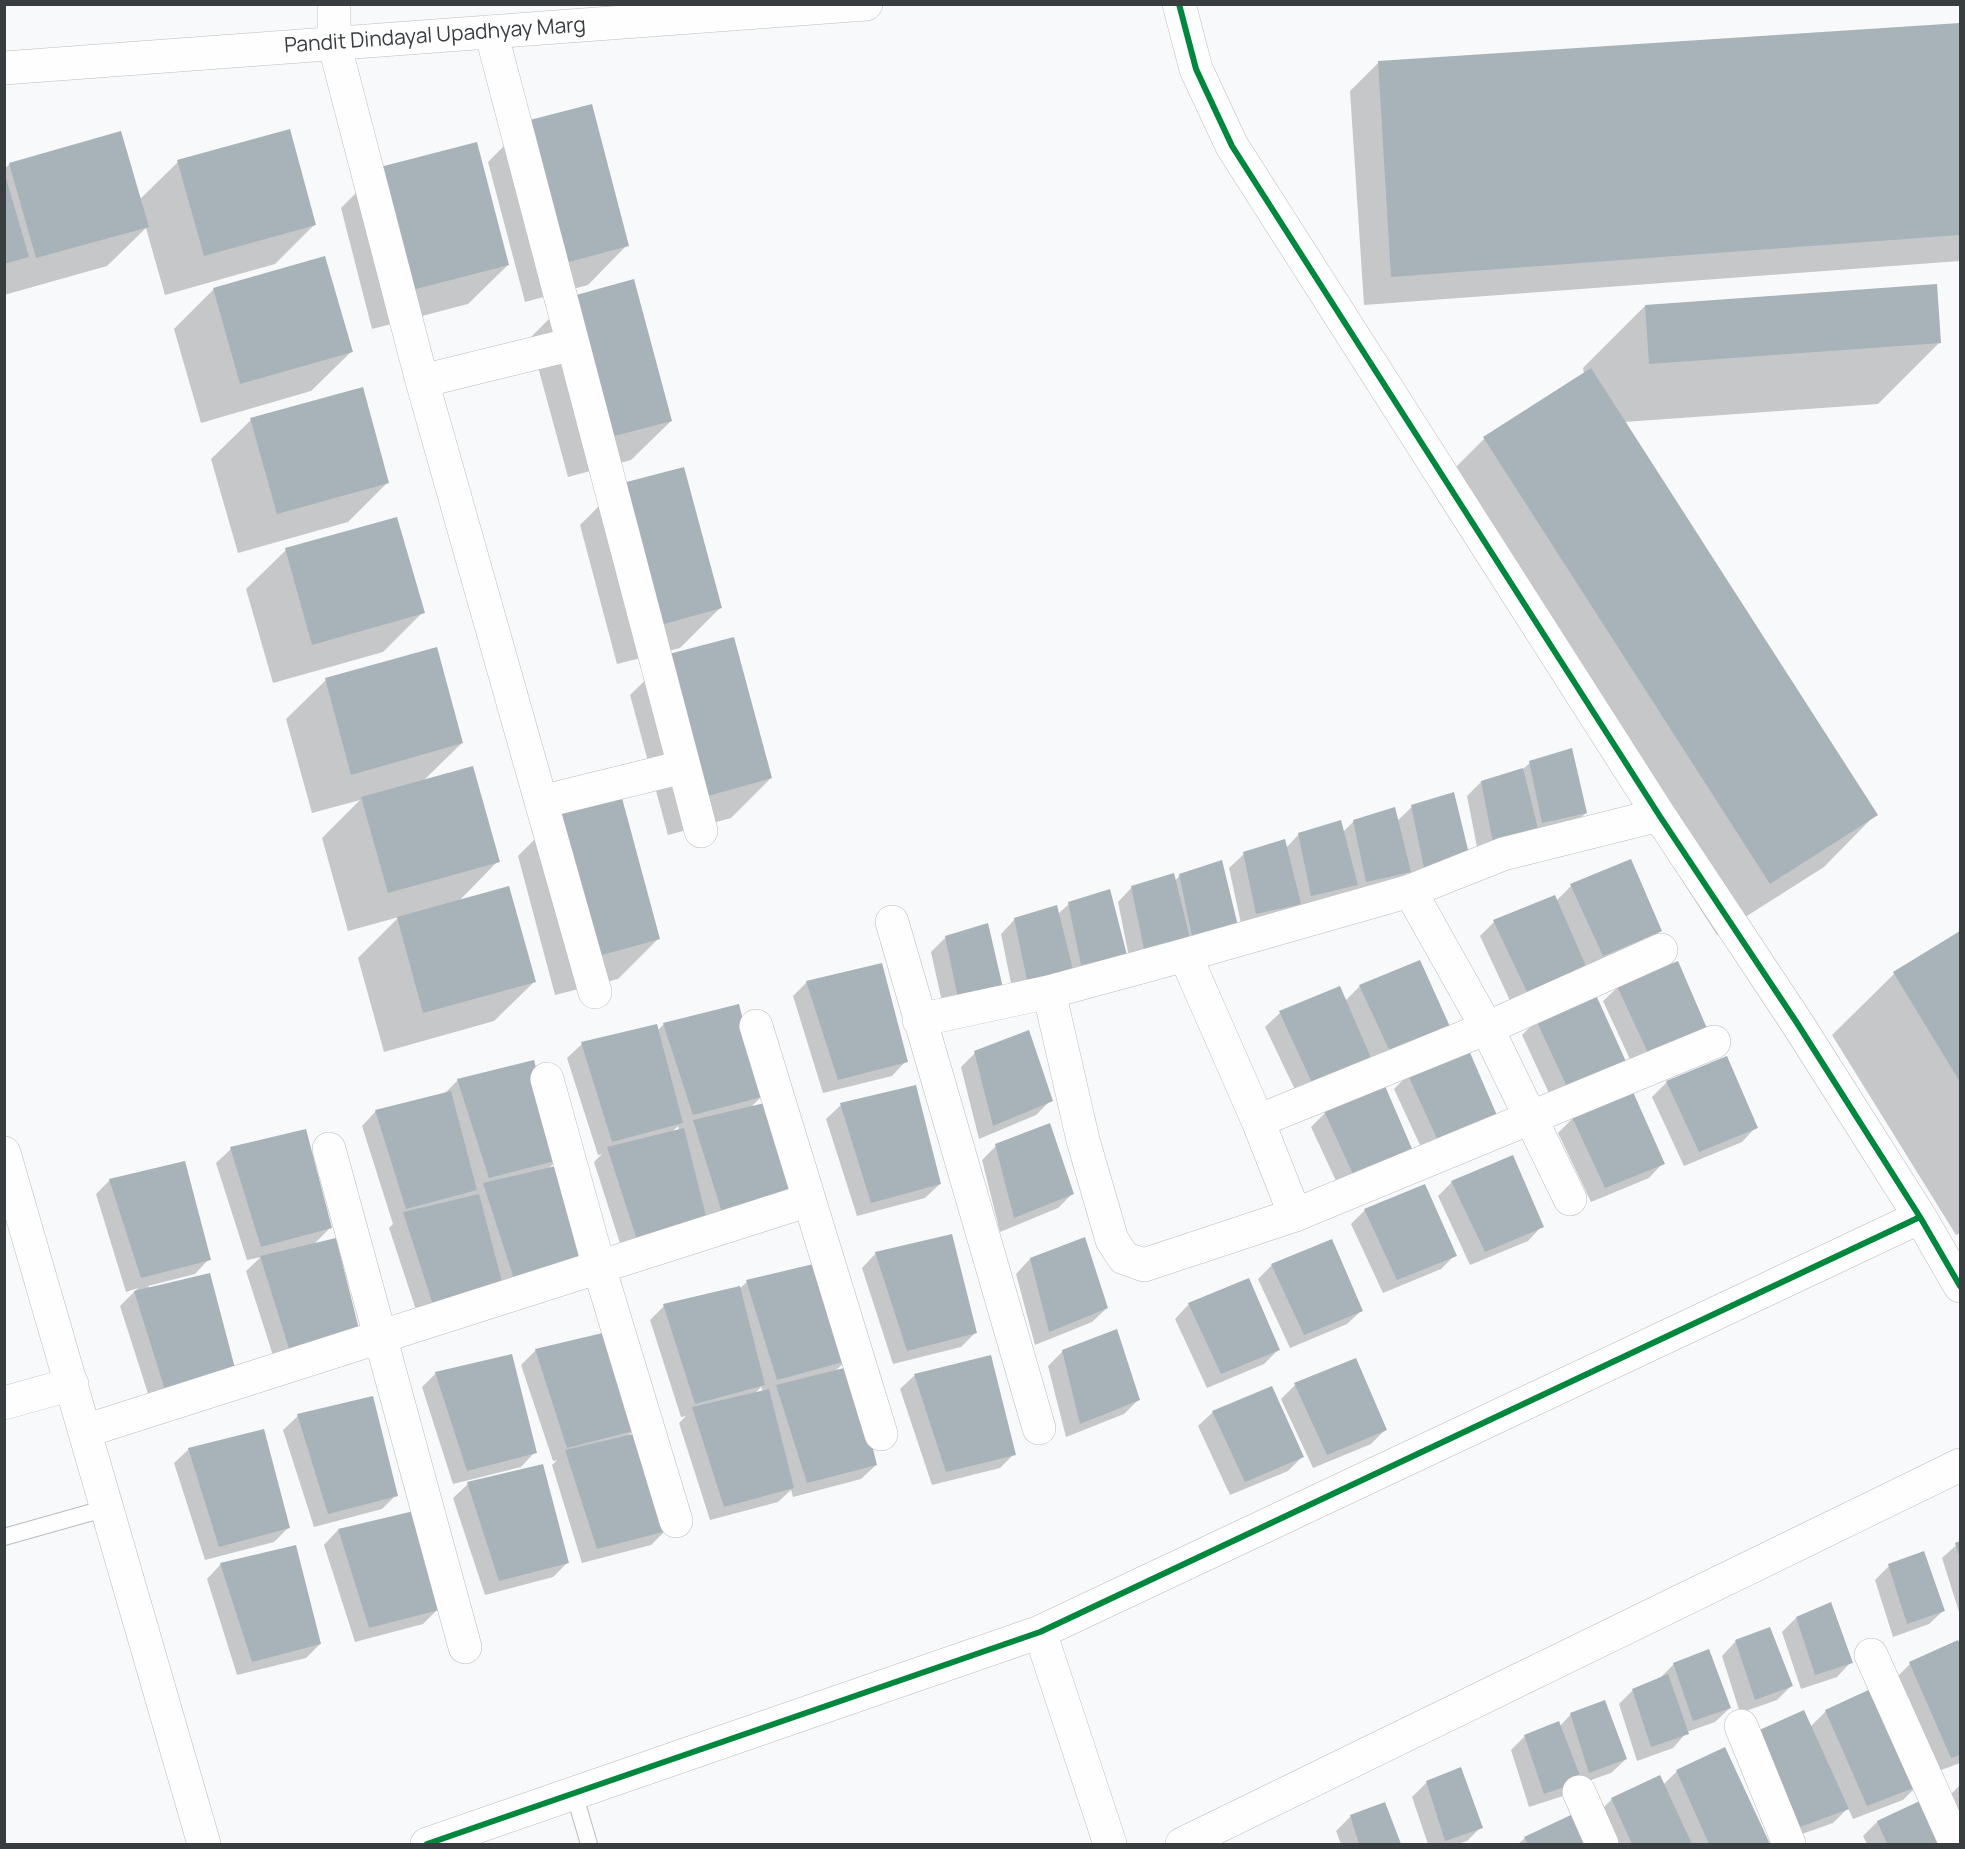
<!DOCTYPE html>
<html>
<head>
<meta charset="utf-8">
<style>
  body { margin:0 }
  #map { position:relative; width:1965px; height:1849px; overflow:hidden; background:#f7f9fb; font-family:Manrope,sans-serif }
  canvas { display:block }
  .frame { position:absolute; inset:0; border:6px solid #383d40; pointer-events:none }
</style>
</head>
<body>
<div id="map">
<canvas width="1965" height="1849"></canvas>
<div class="frame"></div>
</div>
<script>
const g = document.querySelector('canvas').getContext('2d');
g.lineJoin = 'round';
function fill(path, color) {
  g.fillStyle = color;
  g.fill(path, 'evenodd');
}
function poly(rows) {
  const path = new Path2D();
  for (const r of rows) {
    path.moveTo(r[0], r[1]);
    for (let i = 2; i < r.length; i += 2) path.lineTo(r[i], r[i + 1]);
  }
  return path;
}
function stroke(path, color, width, dash) {
  g.strokeStyle = color;
  g.lineWidth = width;
  g.lineCap = dash ? 'butt' : 'round';
  g.setLineDash(dash || []);
  g.stroke(path);
}
function label(font, color, halo, rows, align = 'center') {
  g.font = font + ' Manrope,sans-serif';
  g.lineWidth = 6;
  g.setLineDash([]);
  g.textBaseline = 'middle';
  g.strokeStyle = halo;
  g.fillStyle = color;
  for (const [text, x, y, turn = 0] of rows) {
    g.save();
    g.translate(x, y);
    g.rotate((+turn || 0) * Math.PI / 180);
    g.textAlign = isNaN(turn) ? turn : align;
    if (halo) g.strokeText(text, 0, 0);
    g.fillText(text, 0, 0);
    g.restore();
  }
}
const shadow = poly([
  [1960,25,1960,261,1364,305,1350,91,1378,63],
  [527,123,627,245,588,285,525,302,488,162],
  [178,162,315,224,275,264,165,295,146,228,107,266,4,295,4,169,10,164,139,200],
  [381,168,508,265,468,304,372,329,341,208],
  [214,289,351,352,311,391,201,423,174,329],
  [570,298,671,421,631,460,568,477,530,338],
  [1645,306,1940,342,1878,404,1624,422,1876,814,1824,867,1717,935,1432,491,1484,439,1584,374,1583,368],
  [251,420,388,482,348,522,238,553,211,459],
  [620,485,720,608,680,648,617,664,580,525],
  [286,550,423,612,383,652,273,683,246,589],
  [670,656,771,778,731,818,668,835,630,695],
  [326,680,462,743,423,781,498,861,458,902,534,982,494,1021,384,1052,358,958,399,917,348,931,322,838,360,800,312,813,286,719],
  [1530,763,1586,813,1571,827,1479,857,1467,796,1481,782,1523,769],
  [1412,807,1468,857,1410,881,1408,873,1395,886,1352,895,1351,890,1342,899,1242,928,1229,868,1244,854,1286,848,1299,834,1343,832,1354,821,1397,821],
  [557,817,658,939,618,979,555,995,518,856],
  [1630,861,1660,931,1646,945,1589,969,1586,964,1570,980,1512,1005,1480,936,1494,922,1556,901,1571,886],
  [1180,875,1236,925,1130,962,1118,902,1132,887,1175,881],
  [1069,904,1125,954,1013,993,1001,934,1015,919,1058,914],
  [1960,932,1960,1233,1956,1235,1832,1035,1894,974],
  [946,937,1002,987,944,1011,931,952],
  [807,982,906,1061,892,1076,823,1093,793,996],
  [1360,986,1450,1031,1378,1069,1372,1056,1355,1072,1298,1096,1265,1027,1280,1013,1339,988,1345,1001],
  [1618,987,1707,1032,1635,1070,1603,1001],
  [738,1006,761,1097,750,1108,793,1201,625,1259,594,1162,602,1154,598,1155,567,1058,582,1044,656,1026,657,1031,663,1025],
  [678,1126,679,1131,671,1133],
  [1536,1021,1626,1066,1554,1104,1522,1035],
  [975,1053,1051,1100,1036,1115,979,1139,961,1067],
  [1726,1058,1756,1127,1742,1142,1684,1166,1652,1097,1667,1082],
  [1408,1075,1498,1120,1426,1158,1394,1089],
  [458,1080,557,1160,547,1170,584,1264,421,1325,389,1228,393,1224,362,1126,376,1111,443,1095],
  [1632,1094,1663,1163,1649,1178,1591,1202,1558,1133,1572,1119],
  [841,1105,940,1184,925,1198,857,1216,826,1119],
  [1325,1113,1400,1172,1343,1196,1311,1127],
  [996,1146,1072,1194,1058,1208,1000,1232,982,1160],
  [231,1149,330,1228,314,1244,346,1350,277,1368,246,1271,261,1257,247,1260,216,1163],
  [110,1180,209,1259,195,1274,148,1286,220,1385,151,1403,120,1306,138,1288,126,1292,96,1194],
  [1452,1182,1542,1226,1528,1241,1470,1265,1438,1196],
  [1365,1210,1455,1255,1441,1269,1383,1293,1351,1224],
  [876,1253,976,1332,961,1347,893,1364,862,1268],
  [1030,1259,1107,1308,1092,1322,1035,1345,1016,1274],
  [1272,1265,1362,1310,1347,1324,1290,1348,1258,1279],
  [747,1282,846,1361,835,1371,876,1465,861,1479,793,1497,791,1490,778,1502,710,1520,679,1423,686,1416,681,1417,650,1320,664,1306,739,1289],
  [761,1387,763,1392,754,1394],
  [1189,1304,1279,1349,1264,1364,1207,1388,1175,1319],
  [536,1350,635,1430,628,1436,666,1530,651,1545,582,1563,552,1465,557,1460,553,1461,521,1365],
  [1063,1351,1138,1400,1124,1414,1066,1437,1048,1366],
  [436,1373,535,1452,521,1467,453,1484,422,1387],
  [915,1375,1014,1454,1000,1468,932,1485,900,1389],
  [1295,1385,1385,1430,1371,1444,1313,1468,1281,1399],
  [372,1398,396,1495,382,1509,314,1527,283,1430,298,1416],
  [1213,1412,1302,1457,1288,1471,1230,1495,1198,1426],
  [189,1449,288,1528,274,1542,205,1560,174,1463],
  [542,1466,567,1563,553,1577,485,1595,453,1498,468,1484],
  [413,1513,437,1610,423,1624,355,1642,324,1545,338,1530],
  [1960,1542,1960,1615,1942,1558],
  [221,1564,320,1644,306,1658,237,1675,207,1579],
  [1889,1566,1944,1610,1929,1624,1893,1637,1875,1580],
  [1796,1618,1851,1662,1837,1677,1801,1689,1782,1632],
  [1736,1641,1791,1686,1777,1700,1740,1713,1722,1656],
  [1957,1642,1960,1648,1960,1763,1936,1772,1896,1678,1910,1664],
  [1674,1664,1730,1708,1715,1722,1687,1732,1673,1748,1637,1761,1619,1704,1633,1690,1660,1678],
  [1826,1711,1917,1786,1903,1800,1853,1819,1848,1808,1833,1823,1782,1841,1810,1727],
  [1571,1714,1626,1759,1611,1773,1574,1786,1566,1795,1529,1807,1511,1750,1525,1736,1560,1726],
  [1725,1749,1768,1844,1612,1844,1598,1813,1612,1799,1663,1785,1677,1771],
  [1460,1769,1481,1827,1467,1841,1458,1844,1428,1844,1412,1797,1426,1783],
  [1960,1785,1960,1826,1948,1797],
  [1925,1800,1945,1844,1867,1844,1863,1836,1877,1822],
  [1384,1804,1399,1844,1341,1844,1336,1831,1350,1817],
  [1572,1816,1585,1844,1518,1844,1525,1838]
]);
const building = poly([
  [1960,23,1960,235,1391,277,1378,61],
  [592,104,629,246,565,263,526,121],
  [290,129,316,225,204,256,177,160],
  [121,131,149,227,36,258,9,163],
  [477,142,509,265,412,290,380,167],
  [4,171,29,257,4,264],
  [325,256,353,352,240,384,213,288],
  [634,279,672,421,607,438,569,297],
  [1937,284,1941,343,1649,364,1645,305],
  [1591,368,1878,815,1770,884,1483,437],
  [363,387,389,483,277,514,250,418],
  [684,467,722,608,657,626,619,484],
  [397,517,425,613,312,645,285,548],
  [734,637,772,778,708,796,669,654],
  [437,647,463,743,351,775,325,678],
  [1572,748,1587,813,1542,823,1529,761],
  [473,766,500,862,388,893,361,797],
  [1523,768,1539,833,1493,843,1481,781],
  [1454,792,1470,858,1424,868,1411,805],
  [622,798,660,939,595,957,557,815],
  [1395,807,1411,872,1366,882,1353,820],
  [1341,820,1358,885,1311,896,1298,833],
  [1285,839,1301,904,1256,914,1243,852],
  [1631,859,1662,931,1603,956,1570,884],
  [1222,860,1238,926,1192,936,1179,874],
  [1174,873,1190,938,1144,949,1131,886],
  [509,886,536,982,423,1013,397,917],
  [1110,889,1127,955,1081,965,1068,902],
  [1555,895,1586,966,1527,992,1493,920],
  [1057,905,1073,970,1027,980,1014,918],
  [988,923,1003,988,958,998,945,936],
  [1960,931,1960,1082,1893,972],
  [1420,960,1452,1031,1392,1056,1359,985],
  [1678,961,1709,1033,1650,1057,1617,986],
  [882,963,908,1062,838,1080,806,981],
  [1340,986,1371,1058,1312,1083,1279,1011],
  [1596,995,1628,1066,1569,1091,1536,1020],
  [739,1004,762,1097,693,1115,663,1023],
  [657,1024,683,1123,612,1142,581,1042],
  [1029,1030,1053,1101,993,1126,974,1051],
  [1468,1048,1499,1120,1440,1145,1407,1073],
  [1727,1056,1758,1128,1699,1152,1666,1081],
  [534,1060,559,1160,489,1178,457,1079],
  [916,1085,941,1184,871,1203,840,1103],
  [1385,1086,1416,1158,1357,1183,1324,1111],
  [451,1091,477,1190,406,1209,375,1110],
  [1633,1092,1665,1164,1605,1188,1572,1117],
  [769,1102,795,1201,724,1219,693,1120],
  [1050,1123,1074,1194,1014,1218,995,1144],
  [684,1128,709,1228,639,1246,607,1147],
  [306,1129,332,1228,261,1247,230,1147],
  [1513,1155,1544,1227,1485,1252,1451,1181],
  [185,1161,211,1260,141,1278,109,1179],
  [560,1165,585,1264,515,1282,483,1183],
  [1425,1184,1457,1256,1397,1280,1364,1209],
  [479,1194,505,1293,435,1311,403,1212],
  [952,1234,977,1333,907,1351,875,1252],
  [1085,1237,1108,1308,1049,1332,1030,1258],
  [336,1238,361,1337,291,1355,260,1256],
  [1332,1239,1363,1311,1304,1335,1271,1264],
  [822,1262,847,1361,777,1380,746,1280],
  [210,1273,236,1372,165,1390,134,1291],
  [1249,1278,1280,1350,1221,1374,1188,1303],
  [740,1286,765,1385,695,1404,663,1304],
  [1117,1329,1140,1400,1080,1424,1062,1350],
  [611,1331,637,1430,567,1448,535,1349],
  [512,1354,537,1453,467,1471,435,1372],
  [991,1355,1016,1455,946,1472,914,1374],
  [1356,1358,1387,1430,1327,1455,1294,1383],
  [852,1366,877,1465,807,1483,776,1385],
  [1272,1386,1304,1457,1245,1482,1212,1411],
  [769,1389,794,1488,724,1507,692,1407],
  [373,1396,398,1496,328,1514,297,1414],
  [264,1429,290,1528,219,1547,188,1448],
  [642,1432,667,1531,597,1549,565,1450],
  [543,1464,569,1563,499,1581,467,1482],
  [414,1511,439,1610,369,1628,338,1529],
  [1960,1541,1960,1558,1955,1543],
  [296,1545,321,1644,252,1662,220,1563],
  [1924,1551,1945,1611,1907,1624,1888,1564],
  [1831,1602,1853,1663,1815,1675,1796,1617],
  [1770,1627,1793,1686,1755,1700,1735,1640],
  [1958,1640,1960,1645,1960,1755,1951,1758,1909,1662],
  [1709,1649,1731,1708,1693,1721,1673,1663],
  [1668,1674,1689,1734,1651,1747,1632,1689],
  [1875,1687,1919,1786,1867,1806,1825,1710],
  [1605,1700,1627,1759,1589,1773,1570,1713],
  [1804,1710,1849,1809,1797,1828,1755,1732],
  [1559,1721,1582,1781,1544,1794,1524,1735],
  [1725,1747,1770,1844,1709,1844,1676,1770],
  [1461,1767,1483,1828,1445,1841,1426,1781],
  [1660,1775,1692,1844,1632,1844,1611,1798],
  [1926,1798,1946,1844,1887,1844,1877,1821],
  [1385,1802,1401,1844,1359,1844,1350,1815],
  [1573,1814,1587,1844,1528,1844,1524,1837]
]);
const lane = poly([
  [4,1537,107,1508],
  [574,1793,589,1844]
]);
const street = poly([
  [334,4,334,43,422,381,595,992],
  [1179,4,1196,69,1232,146,1659,815,1797,1023,1920,1217,1960,1286],
  [491,32,701,831],
  [422,381,573,344],
  [541,802,683,767],
  [1410,891,1487,1028,1570,1199],
  [892,922,1039,1428],
  [1185,955,1258,1121,1295,1215],
  [1049,992,1083,1140,1112,1240,1124,1258,1144,1265,1295,1215,1714,1042],
  [919,1020,1049,992,1185,955,1410,891,1503,854,1659,815],
  [756,1026,881,1434],
  [547,1079,599,1267,676,1521],
  [1258,1121,1487,1028,1661,950],
  [329,1149,465,1647],
  [4,1153,204,1844],
  [4,1403,72,1384],
  [85,1431,809,1200],
  [1040,1632,1110,1844],
  [1871,1655,1956,1844],
  [1741,1726,1789,1844],
  [1579,1792,1602,1844],
  [427,1844,1040,1632,1920,1217],
  [1182,1844,1960,1465]
]);
const secondary = poly([
  [4,68,866,4]
]);
const cycleway = poly([
  [1179,4,1196,69,1232,146,1659,815,1797,1023,1920,1217,1960,1286],
  [427,1844,1040,1632,1920,1217]
]);
const streetNames = [
  ["Pandit Dindayal Upadhyay Marg",435,36,-4]
];
fill(shadow, '#0003');
fill(building, '#a8b2b9');
stroke(lane, '#b9bcbe', 18);
stroke(street, '#b9bcbe', 34);
stroke(secondary, '#b9bcbe', 34);
stroke(lane, '#fefefe', 16);
stroke(street, '#fefefe', 33);
stroke(secondary, '#fefefe', 33);
stroke(cycleway, '#00873e', 6);
label('21px', '#383d40', '#fff', streetNames);
</script>
</body>
</html>
